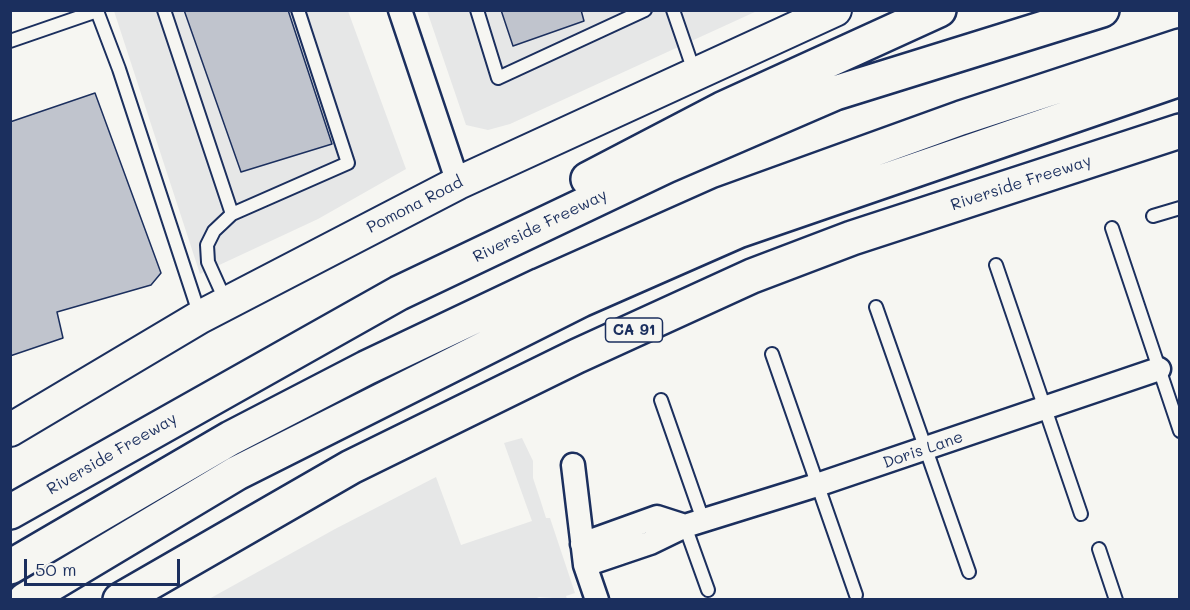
<!DOCTYPE html>
<html>
<head>
<meta charset="utf-8">
<style>
  body { margin:0 }
  #map { position:relative; width:1190px; height:610px; overflow:hidden; background:#f6f6f2; font-family:Mali,sans-serif }
  canvas { display:block }
  .frame { position:absolute; inset:0; border:12px solid #1b2f5e; pointer-events:none }
  .scale { position:absolute; left:24px; top:559px; width:156px; height:27px; box-sizing:border-box; border:3px solid #1b2f5e; border-top:0; padding-left:8px; font-size:18px; line-height:21px; white-space:nowrap; color:#1b2f5e; -webkit-text-stroke:4px #f6f6f2; paint-order:stroke }
</style>
</head>
<body>
<div id="map">
<canvas width="1190" height="610"></canvas>
<div class="frame"></div>
<div class="scale">50 m</div>
</div>
<script>
const g = document.querySelector('canvas').getContext('2d');
g.lineJoin = 'round';
function fill(path, color) {
  g.fillStyle = color;
  g.fill(path, 'evenodd');
}
function poly(rows) {
  const path = new Path2D();
  for (const r of rows) {
    path.moveTo(r[0], r[1]);
    for (let i = 2; i < r.length; i += 2) path.lineTo(r[i], r[i + 1]);
  }
  return path;
}
function stroke(path, color, width, dash) {
  g.strokeStyle = color;
  g.lineWidth = width;
  g.lineCap = dash ? 'butt' : 'round';
  g.setLineDash(dash || []);
  g.stroke(path);
}
function label(font, color, halo, rows, align = 'center') {
  g.font = font + ' Mali,sans-serif';
  g.lineWidth = 4.5;
  g.setLineDash([]);
  g.textBaseline = 'middle';
  g.strokeStyle = halo;
  g.fillStyle = color;
  for (const [text, x, y, turn = 0] of rows) {
    g.save();
    g.translate(x, y);
    g.rotate((+turn || 0) * Math.PI / 180);
    g.textAlign = isNaN(turn) ? turn : align;
    if (halo) g.strokeText(text, 0, 0);
    g.fillText(text, 0, 0);
    g.restore();
  }
}
const built = poly([
  [114,11,348,11,406,169,318,219,200,274],
  [427,11,757,11,510,124,488,130,466,125],
  [522,438,533,461,533,478,540,499,546,518,550,518,575,593,566,596,567,599,539,597,532,600,209,599,335,529,436,477,461,545,532,521,504,443]
]);
const building = poly([
  [184,10,288,10,332,144,241,172,184,10],
  [501,10,581,10,584,21,513,46,501,10],
  [95,93,161,273,151,285,57,312,63,338,10,356,10,122,95,93]
]);
const service = poly([
  [164,10,232,214,348,163,298,10],
  [477,10,498,78,645,10],
  [673,10,695,74],
  [10,41,97,11,119,69,200,316],
  [1153,216,1180,208],
  [1112,228,1180,431],
  [996,265,1081,514],
  [226,302,208,262,207,245,214,231,232,214],
  [876,307,969,572],
  [772,354,856,595],
  [661,400,703,520],
  [685,526,708,590],
  [1099,549,1116,600]
]);
const minor = poly([
  [400,10,458,183],
  [573,465,585,565,597,600],
  [582,544,657,517,685,526],
  [585,565,650,543,685,526,817,485,1159,369]
]);
const secondary = poly([
  [10,430,200,317,458,183,835,10]
]);
const motorway = poly([
  [588,179,722,109,939,10],
  [10,512,399,293,666,166,835,93,1102,10],
  [10,567,231,438,366,368,541,285,723,204,961,118,1180,46],
  [25,600,237,473,581,300,738,231,1180,79],
  [120,600,351,467,577,356,752,276,852,238,1180,131]
]);
const shields = [
  [634,330,57]
];
const shieldNames = [
  ["CA 91",634,330]
];
const streetNames = [
  ["Riverside Freeway",1021,183,-18],
  ["Pomona Road",415,205,-27],
  ["Riverside Freeway",540,226,-26],
  ["Doris Lane",923,450,-19],
  ["Riverside Freeway",112,454,-30]
];
fill(built, '#e6e7e7');
fill(building, '#c0c4cd');
stroke(building, '#1b2f5e', 1.5);
stroke(service, '#1b2f5e', 16);
stroke(minor, '#1b2f5e', 27);
stroke(secondary, '#1b2f5e', 36);
stroke(motorway, '#1b2f5e', 38);
stroke(service, '#f6f6f2', 12);
stroke(minor, '#f6f6f2', 22);
stroke(secondary, '#f6f6f2', 32);
stroke(motorway, '#f6f6f2', 33);
for (const [x, y, w] of shields) {
  const box = new Path2D();
  box.roundRect(x - w / 2, y - 12, w, 24, 4.5);
  g.fillStyle = '#f6f6f2';
  g.fill(box);
  stroke(box, '#1b2f5e', 1.5);
}
label('bold 15px', '#1b2f5e', null, shieldNames);
label('16px', '#1b2f5e', '#f6f6f2', streetNames);
</script>
</body>
</html>
